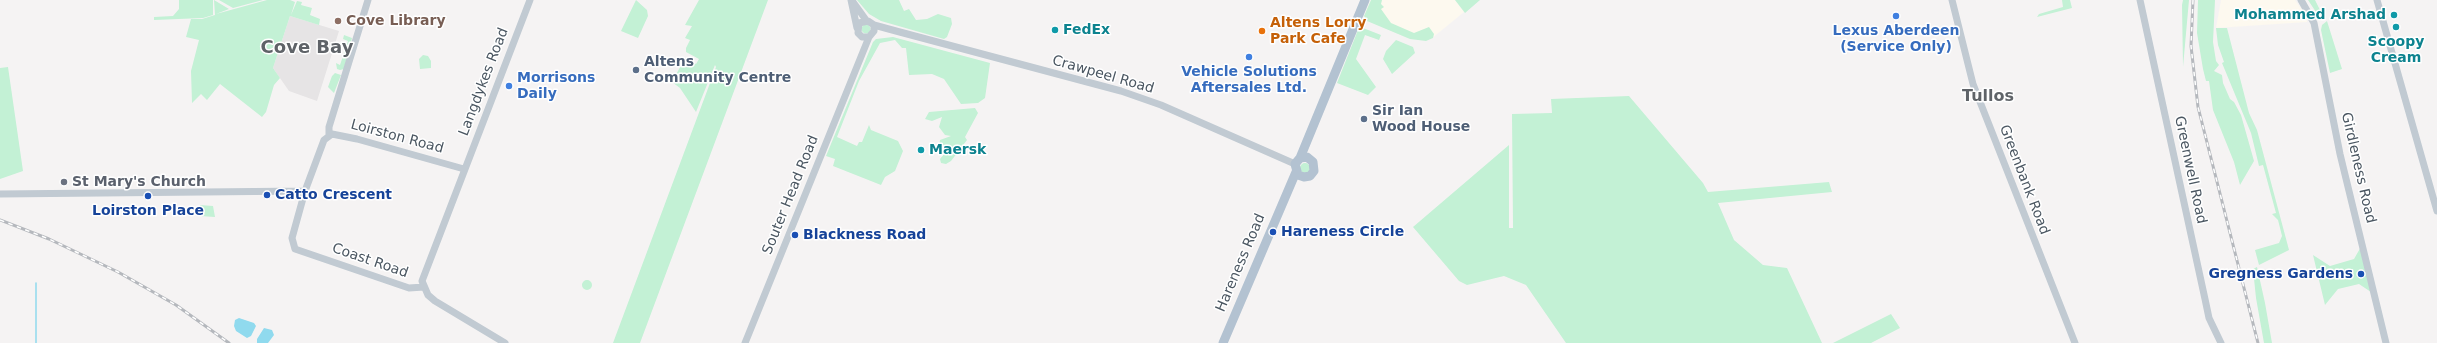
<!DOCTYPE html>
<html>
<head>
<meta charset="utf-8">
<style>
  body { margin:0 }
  canvas { display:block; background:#f5f3f3 }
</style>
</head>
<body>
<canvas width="2437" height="343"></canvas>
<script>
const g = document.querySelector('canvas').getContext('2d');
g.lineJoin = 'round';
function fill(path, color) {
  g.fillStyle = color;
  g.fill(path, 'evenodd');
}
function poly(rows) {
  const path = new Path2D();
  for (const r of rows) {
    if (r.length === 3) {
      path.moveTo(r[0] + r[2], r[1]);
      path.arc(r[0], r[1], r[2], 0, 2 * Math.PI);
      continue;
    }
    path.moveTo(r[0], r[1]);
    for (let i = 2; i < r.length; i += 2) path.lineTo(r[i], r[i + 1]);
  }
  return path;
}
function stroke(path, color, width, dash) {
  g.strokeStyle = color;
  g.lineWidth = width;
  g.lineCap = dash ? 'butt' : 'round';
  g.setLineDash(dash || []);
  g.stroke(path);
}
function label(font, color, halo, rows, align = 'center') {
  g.font = font + ' "DejaVu Sans",sans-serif';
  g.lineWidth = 3;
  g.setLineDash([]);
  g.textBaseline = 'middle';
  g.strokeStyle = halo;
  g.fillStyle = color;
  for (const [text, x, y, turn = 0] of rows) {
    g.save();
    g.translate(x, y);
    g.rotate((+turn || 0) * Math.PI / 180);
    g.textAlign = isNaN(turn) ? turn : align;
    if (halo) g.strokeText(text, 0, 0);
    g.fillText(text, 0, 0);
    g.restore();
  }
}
const commercial = poly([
  [1371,0,1455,0,1464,12,1431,39,1417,40,1366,20,1364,16],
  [2221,0,2295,0,2307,17,2307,22,2216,28]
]);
const education = poly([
  [290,16,339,31,317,101,289,91,273,68]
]);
const green = poly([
  [179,0,213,0,213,15,203,18,154,20,154,17,173,16,179,9],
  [214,0,229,9,216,14,267,0,290,0,295,2,291,15,297,1,302,2,301,5,312,8,310,15,320,19,319,25,290,16,273,68,280,78,274,85,266,112,262,117,220,84,207,100,201,94,192,103,191,71,199,40,186,37,191,19,202,19,215,15],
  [219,0,263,0,233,8],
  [636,0,647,10,648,16,638,38,621,31],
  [699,0,768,0,640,343,613,343,716,67,715,65,696,112,680,88,672,82,685,58,696,64,699,59,686,52,686,48,690,40,685,38,692,26,685,25],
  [857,0,899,0,904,11,909,9,916,20,927,19,938,14,951,18,952,24,947,37,944,39,881,21,869,14],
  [1371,0,1382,0,1381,4,1384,7,1381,9,1391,23,1414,33,1429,27,1434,34,1433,38,1426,41,1410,39,1367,21,1364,16],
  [1455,0,1480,0,1465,13],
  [2062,0,2070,0,2072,8,2037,17,2039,14,2063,7],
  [2183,0,2189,0,2183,67,2182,5],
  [2198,0,2215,0,2213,42,2216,61,2219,65,2214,71,2222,75,2223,83,2230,99,2234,102,2241,115,2254,161,2240,185,2234,162,2213,110,2209,81,2206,81,2203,69,2197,33],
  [2308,0,2315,0,2322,14,2318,15],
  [2327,21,2342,69,2330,73,2321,30,2322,25],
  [866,29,4.5],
  [1363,28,1381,35,1379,40,1365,35,1356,59,1376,87,1368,95,1337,83,1358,30],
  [2216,28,2227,28,2249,113,2257,130,2289,250,2259,265,2255,250,2279,243,2282,236,2278,220,2272,214,2276,213,2263,165,2259,166,2251,133,2222,63,2224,62,2218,45],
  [344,35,352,38,344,69,340,70,337,69,336,63,340,65,348,41,343,39],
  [893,37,990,63,985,98,978,103,961,104,944,79,932,74,909,75,906,48,902,48,895,40,880,43,859,81,837,137,857,146,859,142,862,142,869,125,871,130,898,141,903,151,895,171,885,177,881,185,833,166,835,159,826,156,873,42,876,39],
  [1396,40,1413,47,1415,53,1392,74,1383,59,1386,51],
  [423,55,428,56,431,61,431,68,420,69,419,59],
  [8,67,23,171,0,179,0,68],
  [335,73,341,75,334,93,328,87,332,76],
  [1629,96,1703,183,1708,192,1829,182,1832,192,1718,203,1734,240,1763,265,1787,268,1822,343,1566,343,1526,285,1504,276,1467,285,1459,281,1413,227,1509,145,1509,228,1513,228,1512,114,1552,113,1551,99],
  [975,108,978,113,965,137,967,140,951,161,946,164,941,163,940,159,945,153,939,147,940,140,951,136,945,135,939,127,942,117,932,121,925,119,929,112],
  [1305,168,5],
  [200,205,213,206,215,217,200,216],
  [2362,245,2374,294,2359,284,2338,289,2325,305,2313,255,2330,266,2354,259],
  [2257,267,2265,303,2272,343,2264,343,2256,298,2253,269],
  [587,285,5],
  [1891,314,1900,328,1871,343,1833,343]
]);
const water = poly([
  [239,318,254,323,256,326,251,336,247,338,236,331,234,326,235,320],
  [264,328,272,330,274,335,268,343,257,343,257,339]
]);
const stream = poly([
  [36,283,36,343]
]);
const minor = poly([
  [851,0,857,28],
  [1952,0,1973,84,2075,343],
  [2140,0,2205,299,2209,318,2221,343],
  [2301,0,2314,23,2340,154,2386,343],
  [2377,0,2437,211],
  [853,2,866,20],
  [874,25,874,31,869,37,862,37,858,33,859,23,868,21,874,25,896,31,1121,91,1161,105,1295,164],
  [329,135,329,127,368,0],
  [0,194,305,191],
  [424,287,409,288,295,249,292,238,305,191,324,140,332,134,357,139,464,169],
  [505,343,435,301,428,295,422,281,530,0],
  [745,343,869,37]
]);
const major = poly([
  [1300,158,1307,157,1313,162,1314,171,1310,176,1304,177,1298,175,1295,164,1300,158,1365,0],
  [1223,343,1296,172]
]);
const rail = poly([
  [2193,0,2191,46,2198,107,2258,343],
  [0,220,49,239,118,272,176,305,229,343]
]);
const markers = [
  [2394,15,4,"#0f9aa8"],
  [1896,16,4,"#3f7fe0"],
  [338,21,4,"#8d6e63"],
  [2396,27,4,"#0f9aa8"],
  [1055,30,4,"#0f9aa8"],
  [1262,31,4,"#e8710a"],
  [1249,57,4,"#3f7fe0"],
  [636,70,4,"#5c6f8a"],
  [509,86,4,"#3f7fe0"],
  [1364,119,4,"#5c6f8a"],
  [921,150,4,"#0f9aa8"],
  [64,182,4,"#6b7280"],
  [267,195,4,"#1a4fb4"],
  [148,196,4,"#1a4fb4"],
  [1273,232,4,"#1a4fb4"],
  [795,235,4,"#1a4fb4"],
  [2361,274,4,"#1a4fb4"]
];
const cultureNames = [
  ["Mohammed Arshad",2386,15,"right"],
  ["FedEx",1063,30],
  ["Scoopy",2396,42,"center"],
  ["Cream",2396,58,"center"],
  ["Maersk",929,150]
];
const educationNames = [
  ["Cove Library",346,21]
];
const foodNames = [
  ["Altens Lorry",1270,23],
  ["Park Cafe",1270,39]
];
const shopNames = [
  ["Lexus Aberdeen",1896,31],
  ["(Service Only)",1896,47],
  ["Vehicle Solutions",1249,72],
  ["Aftersales Ltd.",1249,88],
  ["Morrisons",517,78,"left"],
  ["Daily",517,94,"left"]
];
const serviceNames = [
  ["Altens",644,62],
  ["Community Centre",644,78],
  ["Sir Ian",1372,111],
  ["Wood House",1372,127]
];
const streetNames = [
  ["Crawpeel Road",1103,75,16],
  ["Langdykes Road",484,82,-69],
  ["Loirston Road",397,137,15],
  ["Girdleness Road",2358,168,77],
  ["Greenwell Road",2190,170,78],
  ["Greenbank Road",2024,180,69],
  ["Souter Head Road",791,195,-68],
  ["Coast Road",370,261,19],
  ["Hareness Road",1241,263,-67]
];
const worshipNames = [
  ["St Mary's Church",72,182]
];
const transitNames = [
  ["Catto Crescent",275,195],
  ["Loirston Place",148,211,"center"],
  ["Hareness Circle",1281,232],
  ["Blackness Road",803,235],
  ["Gregness Gardens",2353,274,"right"]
];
const quarterNames = [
  ["Tullos",1988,97]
];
const districtNames = [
  ["Cove Bay",307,48]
];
fill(commercial, '#fdf9ef');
fill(education, '#e6e4e5');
fill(green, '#c3f1d5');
fill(water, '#90daee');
stroke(stream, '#90daee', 1.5);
stroke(minor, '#c1cad2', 7);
stroke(major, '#b3c2d1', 9);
stroke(rail, '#b5b8bd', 3);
stroke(rail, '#fff', 1.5, [4.5]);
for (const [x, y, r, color] of markers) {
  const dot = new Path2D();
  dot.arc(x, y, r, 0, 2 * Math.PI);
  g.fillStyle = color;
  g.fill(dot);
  stroke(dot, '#fff', 1.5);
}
label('bold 14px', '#0d838f', '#fff', cultureNames, 'left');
label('bold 14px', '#785e54', '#fff', educationNames, 'left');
label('bold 14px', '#c56008', '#fff', foodNames, 'left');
label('bold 14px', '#366cbe', '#fff', shopNames);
label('bold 14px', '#4e5e75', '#fff', serviceNames, 'left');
label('14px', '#4a5661', '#fff', streetNames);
label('bold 14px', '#5b616d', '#fff', worshipNames, 'left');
label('bold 14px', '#164399', '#fff', transitNames, 'left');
label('bold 16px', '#5f6368', '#fff', quarterNames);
label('bold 18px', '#5f6368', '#fff', districtNames);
</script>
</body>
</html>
